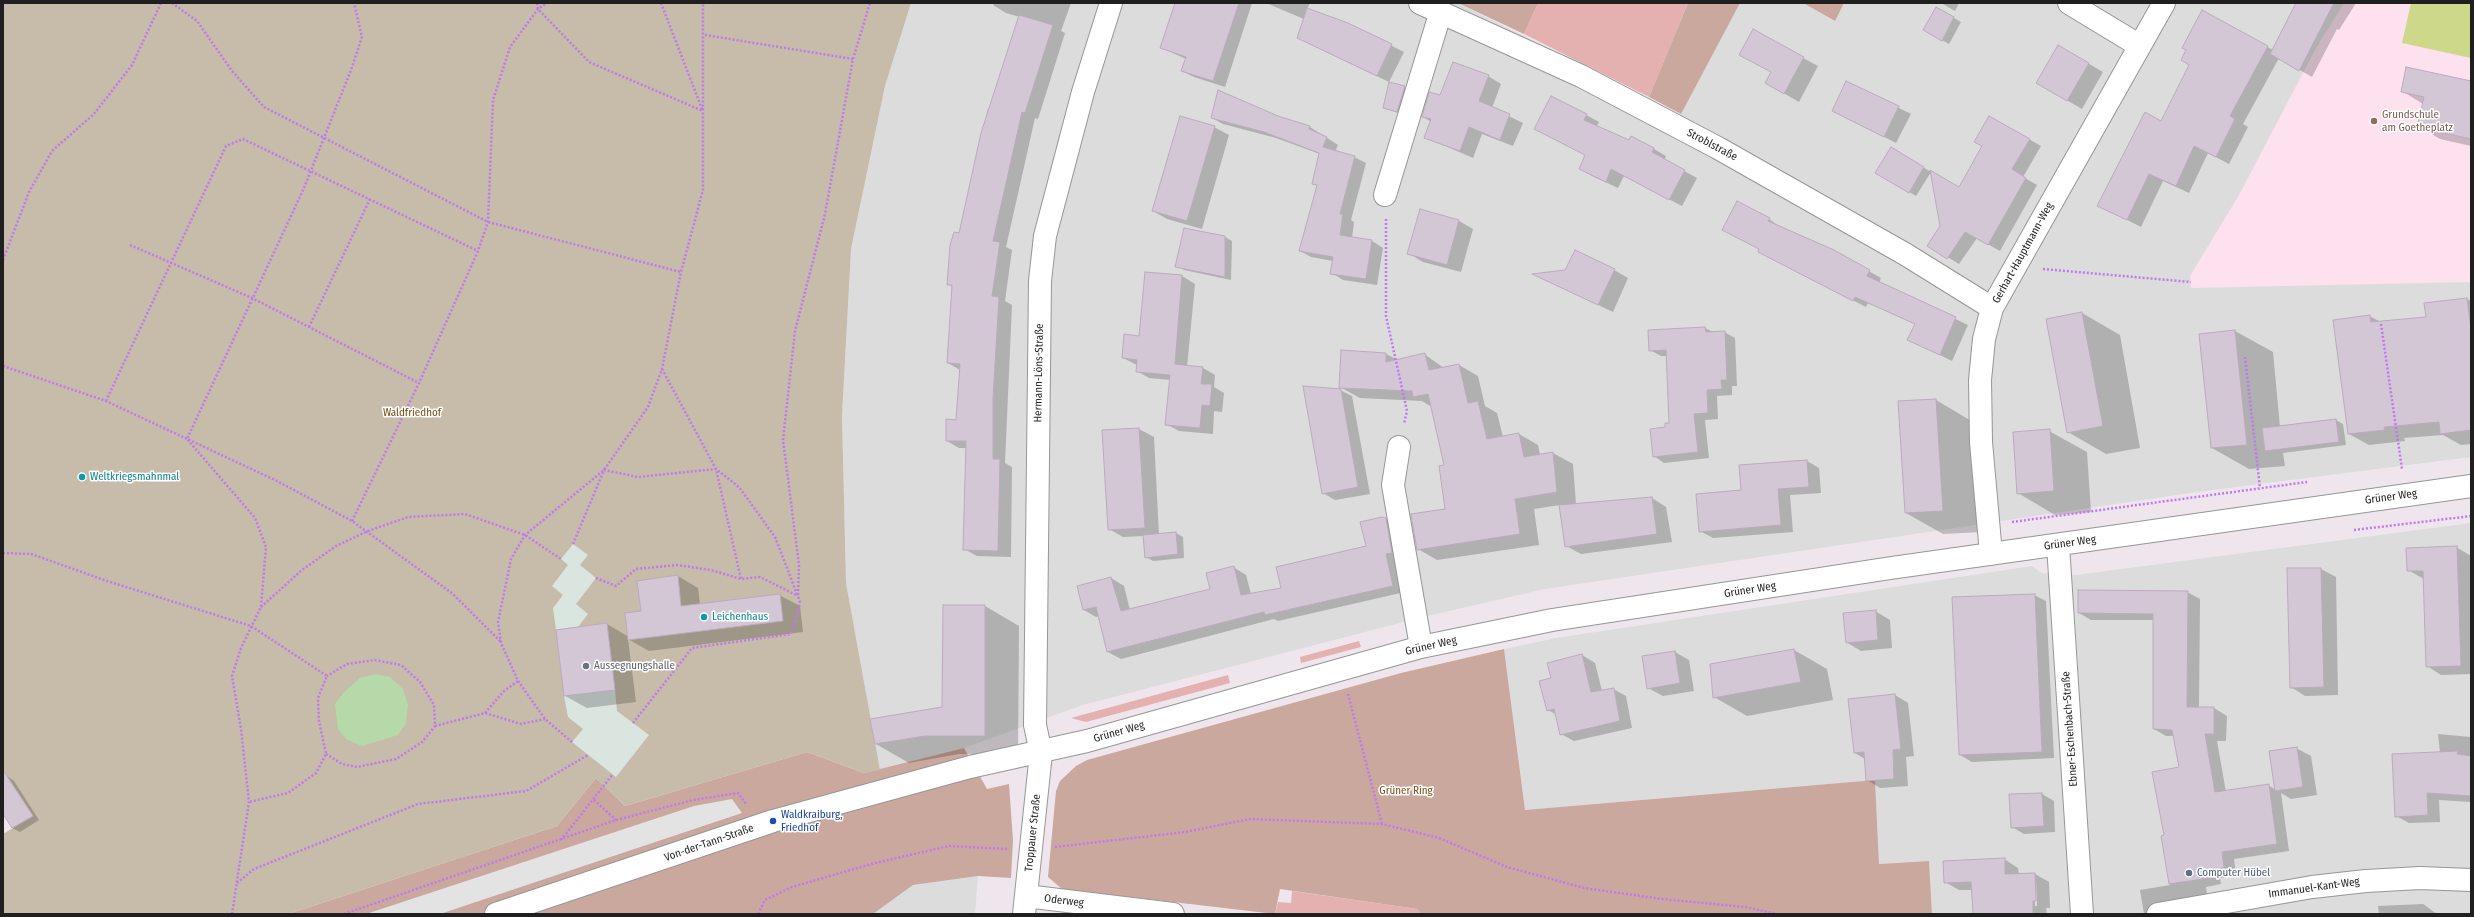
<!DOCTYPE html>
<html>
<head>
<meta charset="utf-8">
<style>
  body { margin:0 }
  #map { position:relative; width:2474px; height:917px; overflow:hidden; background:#efe6ed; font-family:"Fira Sans Condensed",sans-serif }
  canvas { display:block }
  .frame { position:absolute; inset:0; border:4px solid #1f1f1f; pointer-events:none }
</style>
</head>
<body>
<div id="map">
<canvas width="2474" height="917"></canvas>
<div class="frame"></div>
</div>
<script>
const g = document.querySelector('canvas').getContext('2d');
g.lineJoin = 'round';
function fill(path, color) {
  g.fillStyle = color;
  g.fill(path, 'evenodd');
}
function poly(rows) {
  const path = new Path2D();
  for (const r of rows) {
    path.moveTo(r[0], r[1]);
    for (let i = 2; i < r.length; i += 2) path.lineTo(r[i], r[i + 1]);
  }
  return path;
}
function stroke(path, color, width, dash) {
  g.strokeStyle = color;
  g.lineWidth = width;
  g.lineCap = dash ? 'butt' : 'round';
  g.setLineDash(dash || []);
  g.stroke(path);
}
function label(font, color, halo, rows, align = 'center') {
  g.font = font + ' "Fira Sans Condensed",sans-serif';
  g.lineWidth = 3;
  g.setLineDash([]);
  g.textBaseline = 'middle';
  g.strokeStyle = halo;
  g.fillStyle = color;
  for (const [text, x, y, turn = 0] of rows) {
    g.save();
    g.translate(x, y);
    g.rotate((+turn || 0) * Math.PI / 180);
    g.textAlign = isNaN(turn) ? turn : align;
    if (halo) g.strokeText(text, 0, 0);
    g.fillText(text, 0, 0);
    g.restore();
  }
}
const residential = poly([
  [911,3,1458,3,1680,114,1740,3,1803,3,1834,21,1844,3,2471,3,2471,457,2190,493,1545,589,1423,617,1083,705,964,748,880,770,846,583,842,416,851,249,885,86],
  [2471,523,2471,914,1932,914,1929,861,1879,864,1875,780,1525,810,1504,649,1556,638,2032,566,2042,573,2076,575],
  [978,876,975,914,873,914,913,885]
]);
const education = poly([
  [2344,3,2471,3,2471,282,2191,288,2190,276,2239,195,2316,48]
]);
const grass = poly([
  [1538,3,1688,3,1649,97,1524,34],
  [1359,641,1361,647,1301,663,1300,657],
  [1228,675,1230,683,1086,722,1071,718],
  [1292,891,1417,909,1421,914,1275,914,1278,902,1291,903]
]);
const forest = poly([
  [1458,3,1538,3,1524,34],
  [1688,3,1740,3,1681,114,1649,97],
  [1803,3,1844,3,1835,21],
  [1504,649,1525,810,1875,780,1879,864,1929,861,1932,914,1421,914,1417,909,1280,889,1275,914,1062,889,1048,877,1056,791,1060,781,1076,766,1087,760,1401,673],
  [964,748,987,789,1009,784,1013,840,1011,878,978,876,913,885,873,914,288,914,557,826,596,778,625,806,807,752,864,773]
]);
const cemetery = poly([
  [3,3,911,3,885,86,851,249,842,416,846,583,880,770,864,773,807,752,625,806,596,778,557,826,288,914,3,914,3,834,33,816,3,770]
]);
const pitch = poly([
  [2411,3,2471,3,2471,58,2402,43]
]);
const parking = poly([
  [732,799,742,813,440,914,366,914,694,806]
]);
const plaza = poly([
  [573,544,588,555,580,565,596,578,576,604,588,614,578,627,556,630,553,608,563,595,552,586,568,565,561,559],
  [615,690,617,711,649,735,616,777,572,742,583,729,568,717,564,696]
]);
const water = poly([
  [376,674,390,677,403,689,408,705,406,723,398,735,362,746,346,739,338,729,335,704,344,692,360,678]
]);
const shadow = poly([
  [994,3,1071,3,1061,31,1065,33,1038,119,1035,118,1006,247,1012,250,1005,301,1012,305,1005,463,1012,467,1011,557,977,556,964,549,967,448,959,448,947,441,957,421,960,370,948,363,953,287,948,284,988,108,990,109,1020,17,1006,13,993,5],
  [1176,3,1252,3,1225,87,1194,77,1182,71,1186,59,1162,48],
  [1266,3,1310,3,1307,9,1348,24,1404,52,1389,82,1310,44,1304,19],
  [1941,3,1959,3,1955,11],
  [2295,3,2356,3,2339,30,2337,29,2312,77,2279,58,2243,124,2248,127,2229,164,2208,153,2189,193,2163,181,2141,227,2098,205,2161,122,2191,65,2187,50,2202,12,2273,50,2297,4],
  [1937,8,1961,22,1949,44,1924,30],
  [2058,46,2103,72,2082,109,2037,83],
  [1803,58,1818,66,1799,102,1766,83,1772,72,1755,63],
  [1488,76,1501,84,1492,108,1523,123,1513,146,1482,134,1473,158,1425,137,1431,122,1423,117,1441,96],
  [1847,82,1911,114,1896,143,1845,117],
  [2471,82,2471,146,2440,139,2418,126,2423,104,2402,91],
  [1390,84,1412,91,1404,115,1384,108],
  [1586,115,1599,122,1597,126,1630,141,1631,138,1654,149,1666,156,1664,160,1697,178,1682,206,1624,176,1618,188,1592,176,1580,169,1586,155,1548,135],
  [1278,117,1310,127,1338,145,1335,152,1354,157,1366,163,1351,220,1354,222,1352,238,1372,241,1383,248,1377,285,1343,280,1332,273,1333,261,1311,257,1300,251,1318,186,1313,183,1320,154,1276,138,1223,124,1212,118],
  [1990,117,2041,146,2023,177,2037,185,2000,251,1977,238,1959,264,1929,246,1984,146],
  [1214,127,1229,135,1202,229,1167,219,1153,211],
  [1891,148,1931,172,1916,196,1877,173],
  [1421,210,1459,221,1473,229,1461,272,1423,262,1408,253],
  [1769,219,1780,227,1833,251,1881,278,1879,283,1968,325,1952,361,1909,340,1916,324,1868,303,1866,307,1771,258,1760,249,1735,237],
  [1225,237,1232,241,1231,280,1184,270,1177,266],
  [1614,270,1628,278,1613,312,1535,275],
  [1146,273,1182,276,1195,284,1187,367,1203,368,1215,375,1214,387,1224,393,1222,412,1214,411,1213,434,1179,431,1166,424,1170,380,1149,378,1137,371,1137,365,1123,358,1140,337],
  [2467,299,2471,301,2471,444,2461,445,2443,435,2404,438,2405,441,2369,445,2349,434,2369,316,2381,322,2427,318],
  [2082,313,2120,335,2140,448,2106,454,2068,432,2047,320],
  [1705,328,1713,332,1724,332,1735,338,1737,386,1732,386,1732,395,1717,396,1718,419,1705,420,1709,458,1664,463,1654,456,1670,424,1667,356,1661,356,1650,350],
  [2235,331,2273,352,2280,427,2336,420,2343,424,2346,445,2283,453,2285,466,2249,469,2212,448,2200,334],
  [1342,351,1386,354,1398,360,1424,354,1444,368,1459,365,1478,376,1485,406,1497,413,1503,437,1519,434,1538,445,1540,455,1553,453,1573,464,1576,504,1652,498,1666,507,1672,542,1581,554,1566,546,1560,505,1534,509,1539,545,1437,560,1418,549,1446,510,1445,466,1432,407,1422,401,1360,398,1340,387],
  [1340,390,1352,396,1370,494,1335,500,1323,493],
  [1936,400,1973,422,1981,532,1943,534,1906,513],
  [1139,429,1154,437,1159,535,1176,533,1183,537,1184,558,1153,561,1146,557,1144,536,1123,537,1109,529,1103,431],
  [2049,431,2087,452,2091,512,2055,515,2018,493],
  [1807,461,1819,468,1821,493,1790,495,1793,532,1713,538,1700,531,1742,491],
  [1386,519,1398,526,1405,592,1278,621,1274,619,1121,659,1108,652,1099,616,1096,617,1084,610,1111,578,1124,586,1130,610,1211,590,1233,567,1246,575,1251,594,1282,589,1367,547],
  [2456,547,2471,556,2471,674,2441,675,2427,666,2424,579,2408,570],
  [2288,569,2321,569,2336,577,2338,695,2305,696,2291,687],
  [678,576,698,588,700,604,779,595,800,606,803,632,649,651,628,639,636,702,587,708,565,696,607,624,629,637,642,612],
  [2187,592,2200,599,2199,708,2214,708,2227,716,2226,741,2217,741,2226,792,2268,785,2276,790,2296,748,2311,756,2317,795,2291,799,2281,793,2289,851,2234,859,2236,875,2220,878,2221,884,2206,887,2208,901,2162,914,2144,914,2140,890,2170,885,2162,836,2165,836,2180,768,2174,736,2166,736,2154,729,2154,620,2091,620,2079,613],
  [2034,595,2046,601,2054,758,1972,762,1960,755],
  [944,606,985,606,1019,626,1018,755,959,754,909,763,876,744,943,707],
  [1875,611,1890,620,1892,648,1861,651,1846,642],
  [1794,650,1827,669,1833,700,1747,716,1714,697,1711,665],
  [1675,652,1689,660,1694,691,1663,696,1648,688],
  [1582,655,1595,663,1602,691,1613,689,1626,696,1632,728,1574,741,1561,734,1557,715,1548,710,1552,679],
  [1895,695,1908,703,1914,756,1906,757,1908,786,1880,788,1867,780,1865,759,1855,753],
  [2438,734,2471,737,2471,802,2439,800,2440,822,2409,823,2396,816,2440,753],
  [7,776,14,781,39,820,20,832,12,828,3,812,3,779],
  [2042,794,2054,801,2055,832,2024,834,2012,827],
  [2004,859,2018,868,2019,875,2035,874,2049,882,2050,908,2046,908,2047,914,1974,914,1973,890,1959,890,1945,882],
  [2034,881,2036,881,2037,906,2035,906],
  [2423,904,2437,914,2379,914,2378,906]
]);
const building = poly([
  [1175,3,1239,3,1213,81,1181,71,1186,57,1160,48,1175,3],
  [2296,3,2334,3,2299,71,2270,54,2296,3],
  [1936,7,1954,17,1942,41,1923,30,1936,7],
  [1307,8,1348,23,1392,44,1377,76,1297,38,1307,8],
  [2202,10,2268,46,2230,116,2235,119,2216,157,2194,146,2176,186,2149,174,2127,220,2097,206,2145,112,2161,121,2189,65,2181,60,2186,50,2182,48,2202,10],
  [1019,15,1053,25,1025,113,1022,112,993,241,1000,242,992,296,999,297,993,399,993,459,1000,459,998,551,963,550,966,441,946,441,946,419,956,420,960,364,947,363,952,285,947,285,950,245,954,232,959,233,981,133,1019,15],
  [1753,29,1804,57,1784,94,1765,83,1771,72,1739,55,1753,29],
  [2058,45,2089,63,2067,101,2036,83,2058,45],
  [1453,62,1489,75,1479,101,1510,114,1500,140,1469,127,1460,151,1424,138,1431,119,1422,117,1429,92,1440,95,1453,62],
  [2406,67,2471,81,2471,139,2417,127,2424,97,2401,92,2406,67],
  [1846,81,1899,106,1884,137,1832,111,1846,81],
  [1389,82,1405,86,1397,112,1383,108,1389,82],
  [1218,90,1278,116,1310,126,1309,129,1327,137,1323,147,1355,156,1340,214,1343,214,1340,235,1372,240,1366,279,1330,274,1333,257,1299,251,1317,185,1312,184,1319,153,1264,132,1211,118,1218,90],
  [1551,96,1587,114,1584,120,1629,140,1631,136,1654,148,1652,152,1685,170,1669,200,1611,169,1606,182,1579,169,1585,155,1534,129,1551,96],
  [1180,116,1215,126,1187,221,1152,211,1180,116],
  [1989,116,2030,139,2012,169,2026,178,1988,245,1965,232,1947,259,1927,246,1940,226,1930,170,1959,187,1982,146,1974,142,1989,116],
  [1891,147,1924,167,1909,193,1875,173,1891,147],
  [1737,201,1770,218,1768,221,1834,250,1870,270,1867,276,1956,317,1940,355,1907,340,1915,324,1855,297,1853,301,1758,252,1759,249,1722,230,1737,201],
  [1420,209,1459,220,1447,265,1407,254,1420,209],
  [1184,228,1225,236,1225,277,1175,267,1184,228],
  [1575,250,1615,269,1598,305,1532,274,1565,270,1575,250],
  [1145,272,1182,275,1175,364,1203,367,1201,384,1212,384,1210,406,1202,405,1200,428,1165,425,1170,375,1136,372,1137,360,1122,358,1124,334,1139,336,1145,272],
  [2467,298,2471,329,2471,430,2440,434,2439,422,2384,427,2385,430,2348,434,2333,320,2370,315,2371,322,2426,317,2424,303,2467,298],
  [2082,312,2103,426,2067,433,2046,319,2082,312],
  [1705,327,1706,332,1725,331,1727,380,1721,380,1722,389,1707,390,1708,413,1694,414,1698,452,1653,457,1650,429,1665,427,1665,423,1669,423,1666,350,1649,351,1648,330,1705,327],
  [2235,330,2247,445,2211,448,2199,334,2235,330],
  [1341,350,1386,353,1386,362,1425,353,1429,370,1459,364,1468,403,1478,401,1487,439,1519,433,1524,457,1553,452,1557,492,1515,499,1520,534,1417,550,1411,514,1445,509,1439,466,1444,465,1428,394,1413,397,1412,391,1339,388,1341,350],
  [1303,386,1341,389,1358,487,1322,494,1303,386],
  [1936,399,1943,511,1905,513,1898,401,1936,399],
  [2336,419,2339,442,2265,451,2262,428,2336,419],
  [1139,428,1145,528,1108,530,1102,430,1139,428],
  [2050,429,2054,491,2017,494,2013,432,2050,429],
  [1807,460,1809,487,1778,489,1781,525,1699,532,1696,494,1741,490,1739,465,1807,460],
  [1652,497,1657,534,1565,547,1559,505,1652,497],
  [1382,517,1386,518,1392,553,1386,554,1393,586,1265,615,1264,612,1107,652,1096,607,1083,610,1077,586,1111,577,1121,611,1210,589,1206,573,1234,566,1241,595,1281,588,1276,567,1366,546,1360,522,1382,517],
  [1176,532,1178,554,1145,558,1143,535,1176,532],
  [2457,546,2461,666,2426,667,2423,571,2407,571,2406,548,2457,546],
  [2287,568,2321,568,2324,687,2290,688,2287,568],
  [678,575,681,606,780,594,783,621,628,640,625,613,641,611,637,581,678,575],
  [2078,590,2188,591,2187,707,2214,707,2214,734,2205,734,2215,792,2269,784,2277,844,2222,852,2224,868,2208,871,2209,878,2169,884,2161,836,2164,835,2152,772,2179,767,2172,730,2153,729,2153,614,2078,613,2078,590],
  [2035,594,2042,752,1959,755,1952,597,2035,594],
  [943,605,985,605,985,736,925,736,875,744,870,719,942,707,943,605],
  [1876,610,1878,640,1846,643,1843,613,1876,610],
  [607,623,615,690,564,696,556,630,607,623],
  [1794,649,1801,682,1713,698,1710,664,1794,649],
  [1675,651,1680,683,1647,689,1642,656,1675,651],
  [1582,654,1591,692,1614,688,1620,721,1560,735,1554,709,1547,711,1539,681,1551,678,1547,663,1582,654],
  [1895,694,1901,749,1893,750,1894,779,1866,781,1864,752,1854,753,1848,699,1895,694],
  [2297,747,2303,787,2275,791,2269,751,2297,747],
  [2458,751,2457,754,2471,756,2471,796,2427,793,2428,815,2395,817,2392,754,2458,751],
  [3,770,33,816,12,828,3,814,3,770],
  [2042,793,2044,826,2011,828,2009,794,2042,793],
  [2005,858,2005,874,2035,873,2036,901,2033,901,2033,914,1973,914,1971,882,1944,883,1943,861,2005,858]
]);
const path = poly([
  [172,3,197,21,232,71,264,107,488,222,681,272],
  [537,3,538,9,589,62,703,111],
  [661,3,702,109],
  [705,35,853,59],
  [1386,219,1386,316,1407,411,1404,424],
  [130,245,252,298,419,383],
  [3,260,29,192,52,151,94,114,132,65,161,3],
  [2043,269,2191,282],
  [2381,324,2402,469],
  [309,327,370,199],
  [2245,357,2260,488],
  [3,366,106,401,277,481,352,521,453,594,501,642],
  [662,369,716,469,741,579],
  [106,401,226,146,243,139,478,251],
  [352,521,419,383,478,251,488,222,493,100,510,47,538,9,547,3],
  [2012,522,2307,482],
  [2354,530,2471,516],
  [573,544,604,470,638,477,716,469,739,487,775,537,797,594],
  [3,553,31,554,110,582,251,626,327,676,318,698,319,721,326,754,316,773,288,793,249,802],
  [596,578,616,586,636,569,677,565,711,570,741,579,760,577,798,596],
  [261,607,302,570,336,546,368,531,408,517,465,514,525,535,561,559],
  [1348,694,1382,824],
  [485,713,504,691,518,681],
  [633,723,692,648,791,634,800,603,798,596,799,565,783,440,795,331,825,214,853,59,870,3],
  [435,726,485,713,521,724,545,719],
  [572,742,545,719,518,681,501,643,498,622,511,559,525,535,604,470,648,407,662,369,681,272,703,190,703,3],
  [326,754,342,764,357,767,396,759,422,742,435,726,434,705,420,682,401,665,375,660,347,664,327,676],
  [594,800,616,820],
  [561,840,613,774],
  [1055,847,1185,832,1250,819,1382,824,1439,838,1507,867,1584,888,1662,899,1745,907,1777,914],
  [237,883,254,869,418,804,526,791,588,755],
  [232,914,249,802,241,729,232,676,241,648,261,607,266,547,255,518,187,439,304,188,351,70,362,37,354,3],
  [344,914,616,820,693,800,738,793,746,804],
  [758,914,765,900,792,887,871,864,949,846,1007,849]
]);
const minor = poly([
  [1420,3,1581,76,1718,148,1905,254,1992,308],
  [2069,3,2140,46],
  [1385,195,1441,11],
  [1399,447,1393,485,1421,647],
  [2058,545,2082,914],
  [1991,554,1981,442,1980,380,1984,339,1992,308,2164,3],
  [1026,896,1173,914],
  [496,914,773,821,970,767,1087,741,1421,647,1552,620,1891,568,2471,486],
  [1024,914,1041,753,1035,725,1040,281,1045,236,1083,92,1111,3],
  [2158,914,2312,887,2366,881,2420,878,2471,880]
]);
const markers = [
  [2374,121,4,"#8d6e63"],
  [82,477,4,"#0f9aa8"],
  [704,617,4,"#0f9aa8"],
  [586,666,4,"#6b7280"],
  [773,821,4,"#1a4fb4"],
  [2189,873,4,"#5c6f8a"]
];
const educationNames = [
  ["Grundschule",2382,115],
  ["am Goetheplatz",2382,128]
];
const streetNames = [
  ["Stroblstraße",1712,145,28],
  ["Gerhart-Hauptmann-Weg",2023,253,-61],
  ["Hermann-Löns-Straße",1039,373,-89],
  ["Grüner Weg",2391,497,-8],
  ["Grüner Weg",2070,543,-8],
  ["Grüner Weg",1750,590,-9],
  ["Grüner Weg",1431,646,-13],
  ["Ebner-Eschenbach-Straße",2070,729,-94],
  ["Grüner Weg",1119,732,-16],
  ["Troppauer Straße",1033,833,-84],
  ["Von-der-Tann-Straße",709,843,-19],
  ["Immanuel-Kant-Weg",2314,888,-8],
  ["Oderweg",1064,901,7]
];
const parkNames = [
  ["Waldfriedhof",412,413],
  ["Grüner Ring",1406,791]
];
const cultureNames = [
  ["Weltkriegsmahnmal",90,477],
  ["Leichenhaus",712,617]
];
const worshipNames = [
  ["Aussegnungshalle",594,666]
];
const transitNames = [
  ["Waldkraiburg,",781,815],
  ["Friedhof",781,828]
];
const serviceNames = [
  ["Computer Hübel",2197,873]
];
fill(residential, '#dcdcdd');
fill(education, '#fde1ef');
fill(grass, '#e5b1b0');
fill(forest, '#cba89e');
fill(cemetery, '#c6bca9');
fill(pitch, '#ced88a');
fill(parking, '#e3e3e3');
fill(plaza, '#dae5e0');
fill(water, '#b6d9aa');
fill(shadow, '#0003');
fill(building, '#d4c7d5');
stroke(building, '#bea9c0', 1);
stroke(minor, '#969696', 24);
stroke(path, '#c177ef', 2.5, [2, 2]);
stroke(minor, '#fff', 22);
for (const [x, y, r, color] of markers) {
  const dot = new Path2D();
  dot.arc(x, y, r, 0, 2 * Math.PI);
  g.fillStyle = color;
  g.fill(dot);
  stroke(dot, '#fff', 1.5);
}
label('11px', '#785e54', '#fff', educationNames, 'left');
label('11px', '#1f1f1f', '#fff', streetNames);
label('11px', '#764e14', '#fff', parkNames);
label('11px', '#0d838f', '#fff', cultureNames, 'left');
label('11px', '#5b616d', '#fff', worshipNames, 'left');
label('11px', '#164399', '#fff', transitNames, 'left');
label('11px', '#4e5e75', '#fff', serviceNames, 'left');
</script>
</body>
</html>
